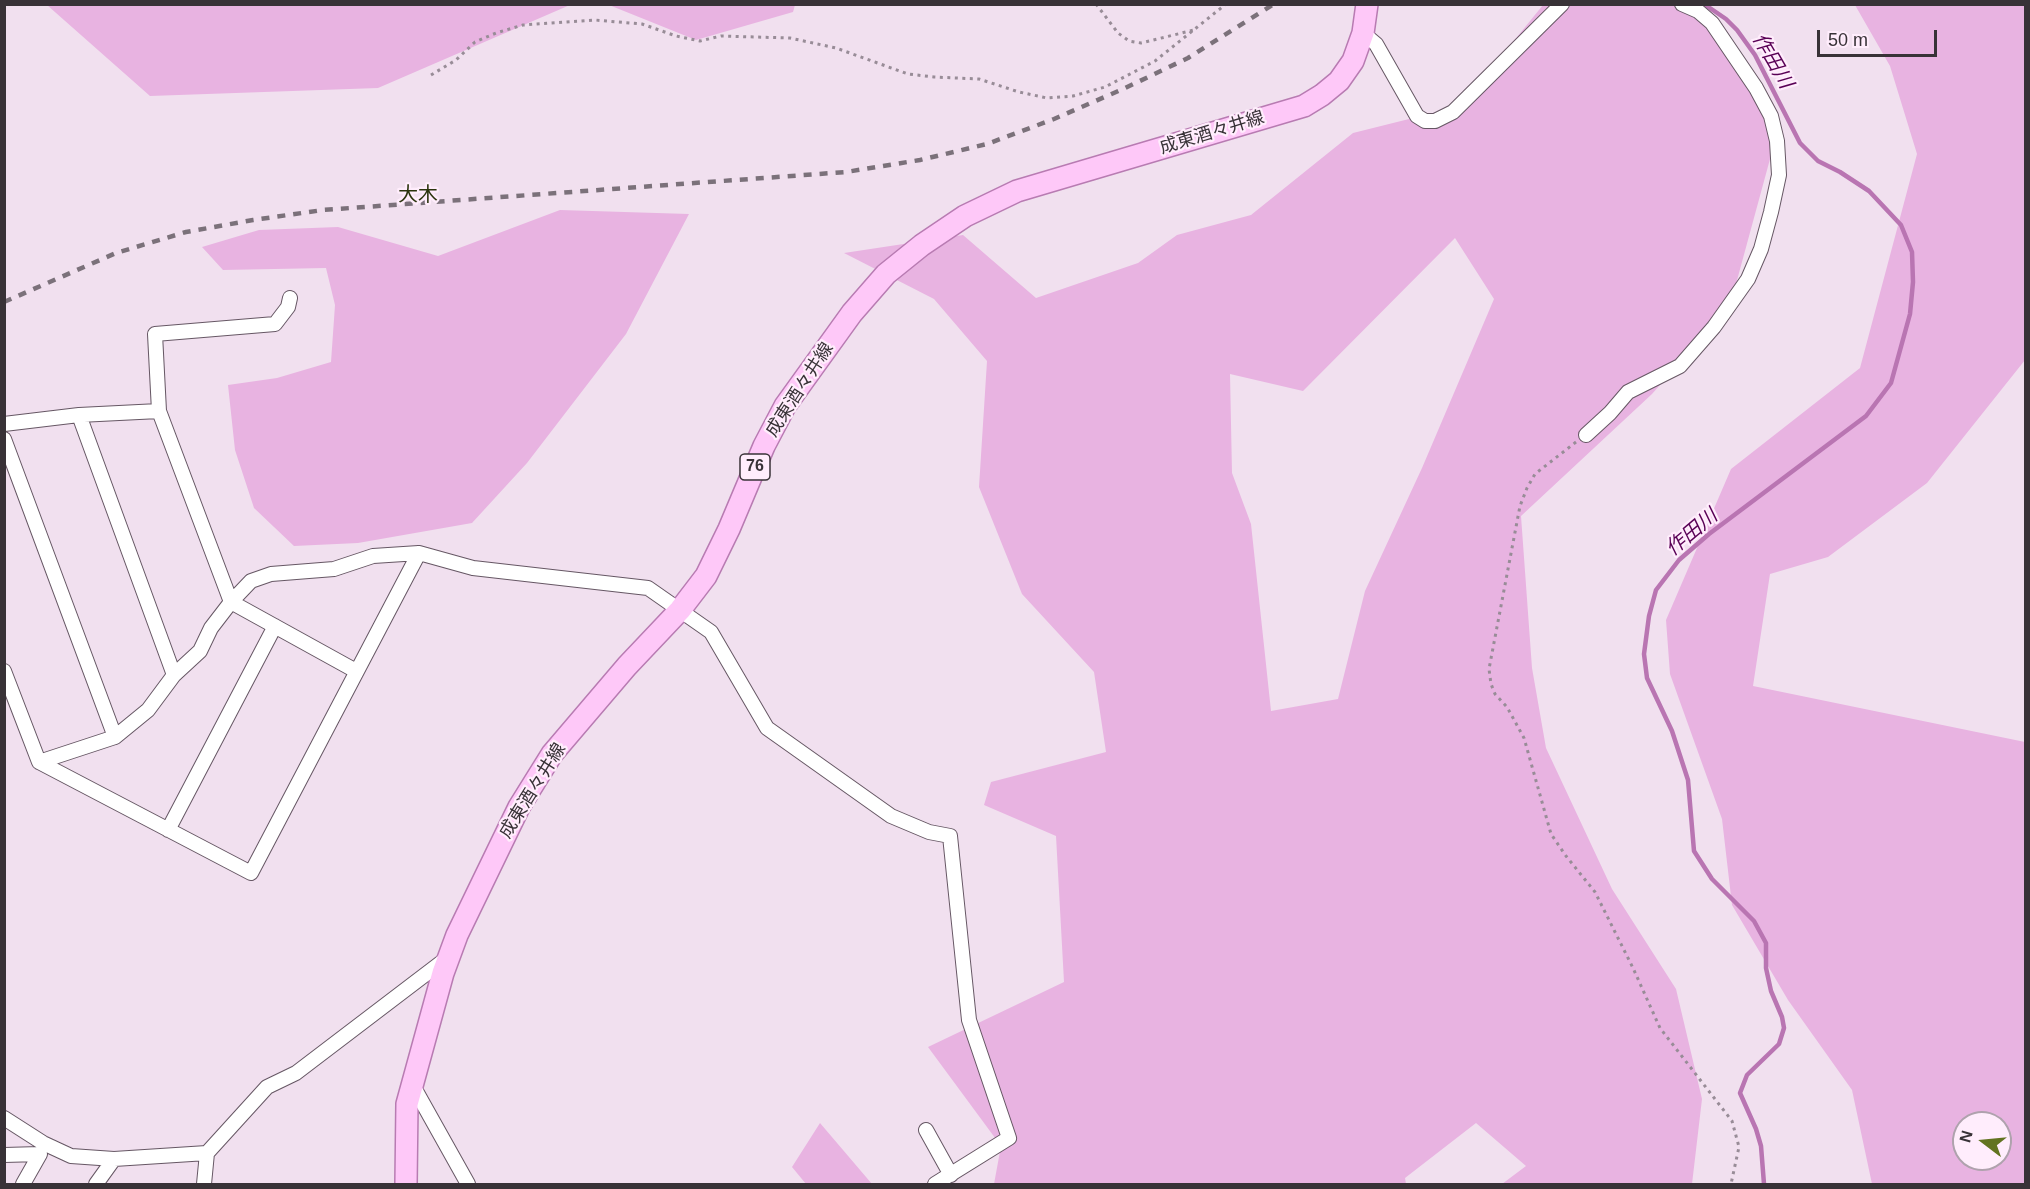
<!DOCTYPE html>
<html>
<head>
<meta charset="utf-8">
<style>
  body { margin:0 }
  #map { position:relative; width:2030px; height:1189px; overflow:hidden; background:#f1e0ef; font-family:Helvetica,sans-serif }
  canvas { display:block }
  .frame { position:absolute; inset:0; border:6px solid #383237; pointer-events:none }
  .north { position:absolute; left:1952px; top:1111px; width:60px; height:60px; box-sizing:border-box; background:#ffedfc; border:2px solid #afa2ad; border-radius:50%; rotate:286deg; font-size:16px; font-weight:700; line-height:24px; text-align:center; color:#383237 }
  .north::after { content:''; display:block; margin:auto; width:21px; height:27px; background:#627320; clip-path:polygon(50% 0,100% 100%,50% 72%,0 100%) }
  .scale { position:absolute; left:1817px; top:30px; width:120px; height:27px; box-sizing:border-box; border:3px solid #383237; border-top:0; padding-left:8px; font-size:18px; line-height:21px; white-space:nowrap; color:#383237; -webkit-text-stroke:4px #ffedfc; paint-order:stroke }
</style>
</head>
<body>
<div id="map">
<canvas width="2030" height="1189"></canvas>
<div class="frame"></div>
<div class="north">N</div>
<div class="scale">50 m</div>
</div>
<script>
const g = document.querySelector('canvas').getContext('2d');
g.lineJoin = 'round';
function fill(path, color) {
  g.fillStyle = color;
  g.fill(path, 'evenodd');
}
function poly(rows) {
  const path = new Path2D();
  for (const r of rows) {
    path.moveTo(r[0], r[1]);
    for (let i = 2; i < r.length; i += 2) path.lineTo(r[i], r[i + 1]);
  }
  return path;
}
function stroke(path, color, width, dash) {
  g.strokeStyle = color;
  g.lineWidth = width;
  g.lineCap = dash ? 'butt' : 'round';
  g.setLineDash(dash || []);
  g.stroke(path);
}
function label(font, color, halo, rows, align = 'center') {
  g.font = font + ' Helvetica,"Noto Sans JP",sans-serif';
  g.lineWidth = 4.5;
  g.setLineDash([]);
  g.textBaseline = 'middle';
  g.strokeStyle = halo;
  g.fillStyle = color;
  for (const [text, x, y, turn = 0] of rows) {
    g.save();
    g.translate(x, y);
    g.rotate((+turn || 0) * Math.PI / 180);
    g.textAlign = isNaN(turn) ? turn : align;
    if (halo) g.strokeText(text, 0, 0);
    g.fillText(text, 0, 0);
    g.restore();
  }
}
const green = poly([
  [47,5,570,5,378,88,150,96],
  [609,5,795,5,793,12,696,40],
  [1543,5,1700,5,1776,137,1730,306,1652,394,1521,516,1532,668,1546,748,1612,889,1676,989,1702,1099,1692,1184,1502,1184,1526,1166,1476,1123,1405,1178,1406,1184,994,1184,1001,1146,928,1047,1064,982,1056,836,984,805,991,782,1106,752,1094,672,1022,594,979,487,987,361,934,299,844,253,963,235,1036,298,1138,263,1177,235,1251,215,1353,133,1461,106],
  [1455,238,1494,299,1422,468,1365,591,1338,699,1271,711,1251,524,1232,473,1230,374,1303,391],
  [1855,5,2025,5,2025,360,1927,483,1828,557,1770,574,1753,686,2025,742,2025,1184,1872,1184,1852,1090,1788,1000,1732,905,1722,819,1670,674,1666,620,1731,469,1860,368,1917,154,1890,66],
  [1964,1123,2000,1123,2000,1159,1964,1159],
  [560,210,689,214,626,334,527,463,472,523,358,543,294,546,254,508,235,450,228,385,277,378,331,362,335,305,326,268,223,270,202,247,259,230,338,227,438,256],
  [820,1123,872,1184,806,1184,792,1167]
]);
const stream = poly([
  [1704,4,1726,19,1737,30,1755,55,1800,143,1818,161,1840,172,1869,191,1901,225,1912,252,1913,282,1910,314,1891,383,1866,416,1709,534,1679,560,1656,590,1649,616,1644,654,1647,678,1672,731,1688,780,1694,851,1712,879,1754,921,1766,943,1766,968,1771,991,1782,1017,1784,1028,1779,1044,1747,1075,1740,1093,1756,1129,1761,1146,1764,1184]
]);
const path = poly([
  [1096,4,1118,33,1129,41,1141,43,1194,30],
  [431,75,456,60,475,42,496,33,523,25,595,20,642,24,676,36,700,41,721,36,790,38,836,48,908,74,934,77,979,79,1019,92,1047,98,1073,96,1105,87,1155,61,1226,4],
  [1576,442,1535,474,1527,488,1520,506,1489,669,1491,684,1495,694,1507,707,1524,738,1551,834,1566,856,1595,892,1633,968,1660,1028,1732,1121,1739,1147,1731,1184]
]);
const street = poly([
  [1363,33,1376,44,1417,116,1425,121,1435,121,1453,112,1562,4],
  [290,298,288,307,275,324,155,334,159,411,231,602,356,671],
  [79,415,174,675],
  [4,424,79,415,159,411],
  [1586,435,1610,413,1628,392,1680,366,1714,327,1748,279,1761,249,1771,212,1779,175,1777,141,1771,116,1756,88,1712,23,1698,11,1682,4],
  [4,439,115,737],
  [4,671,39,762,251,873,419,553],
  [39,762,115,737,148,710,174,675,200,651,211,628,231,602,251,581,271,574,334,569,373,556,419,553,473,568,648,588,711,632,767,728,891,816,929,832,950,836,969,1020,1009,1138,935,1184],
  [168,830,275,626],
  [412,1084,468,1184],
  [4,1118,43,1143,71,1156,114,1159],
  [926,1130,951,1175],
  [4,1155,40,1154,23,1184],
  [96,1184,114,1159,207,1153,267,1087,296,1073,447,958],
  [204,1184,207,1153]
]);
const primary = poly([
  [406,1184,407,1104,443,973,457,935,519,807,552,754,627,666,680,610,706,576,729,529,764,446,785,406,852,313,886,274,922,245,965,216,1017,191,1304,106,1322,95,1339,81,1353,61,1363,33,1367,4]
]);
const rail = poly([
  [4,302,116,253,186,232,253,220,323,210,846,172,920,160,987,144,1054,119,1123,89,1188,58,1274,4]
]);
const shields = [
  [755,467,30]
];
const shieldNames = [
  ["76",755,467]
];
const streetNames = [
  ["成東酒々井線",1212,133,-17],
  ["成東酒々井線",800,390,-57],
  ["成東酒々井線",533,791,-58]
];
const waterNames = [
  ["作田川",1772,61,60],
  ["作田川",1692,533,-40]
];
const neighbourhoodNames = [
  ["大木",418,195]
];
fill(green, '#e8b3e1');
stroke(stream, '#b975b2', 4.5);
stroke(street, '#665764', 16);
stroke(primary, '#b87bb2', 24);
stroke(path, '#988c97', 3, [3, 4.5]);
stroke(street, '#fff', 14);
stroke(primary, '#fec8f8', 21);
stroke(rail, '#7b717a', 4.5, [8, 8]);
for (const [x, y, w] of shields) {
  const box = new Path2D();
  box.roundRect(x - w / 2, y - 13, w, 26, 4.5);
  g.fillStyle = '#ffedfc';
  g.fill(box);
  stroke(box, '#383237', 1.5);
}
label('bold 16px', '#383237', null, shieldNames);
label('18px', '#383237', '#ffedfc', streetNames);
label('italic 20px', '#590055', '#ffedfc', waterNames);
label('20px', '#2b340d', '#ffedfc', neighbourhoodNames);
</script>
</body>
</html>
